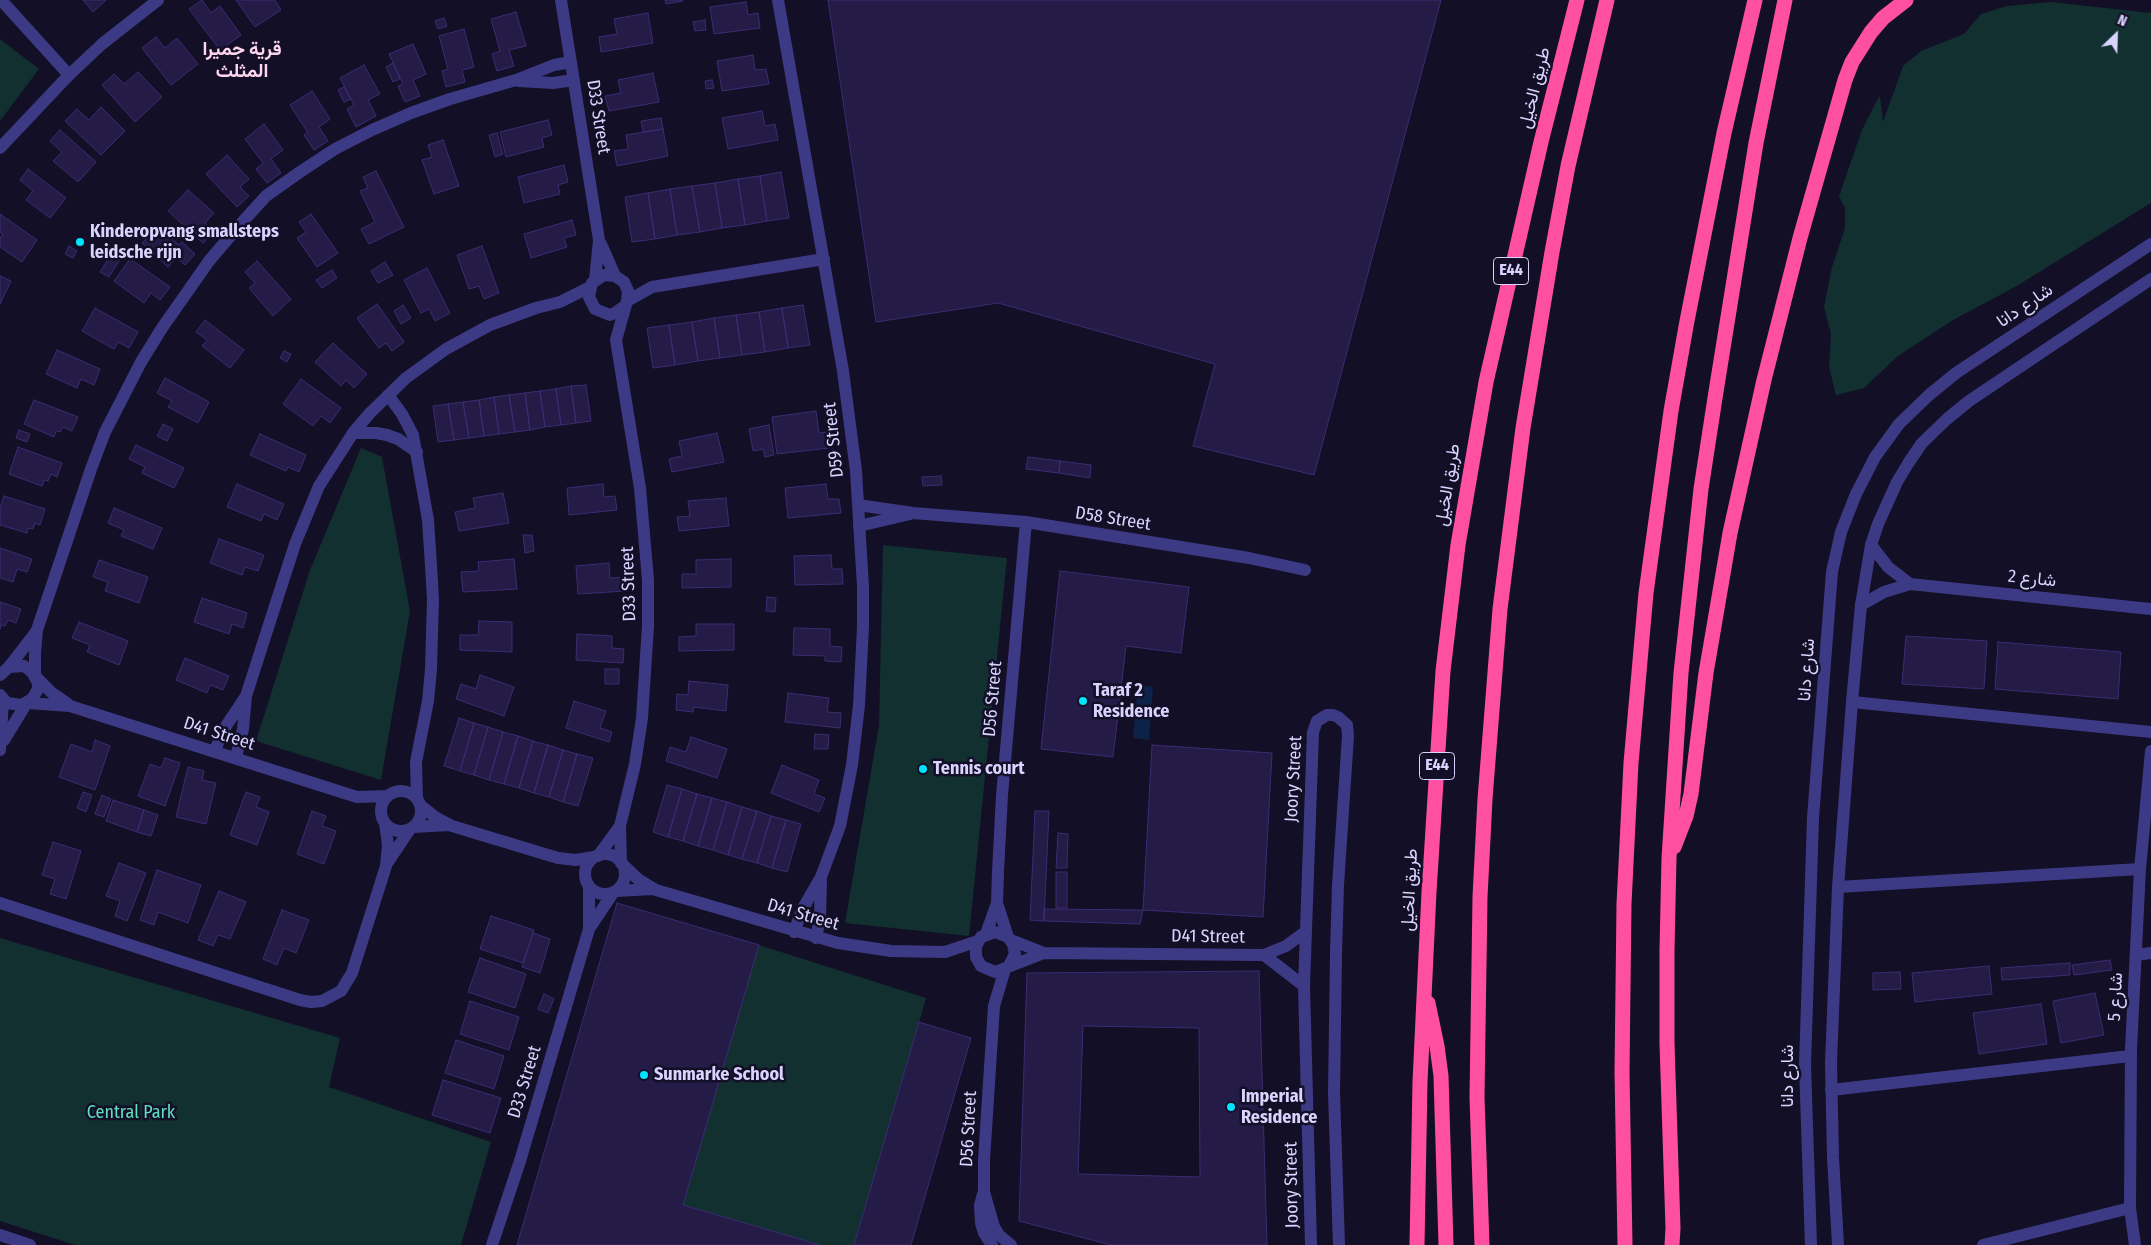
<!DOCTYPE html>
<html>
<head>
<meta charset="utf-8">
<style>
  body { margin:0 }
  #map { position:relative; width:2151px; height:1245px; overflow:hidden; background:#130f26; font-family:"Fira Sans Condensed",sans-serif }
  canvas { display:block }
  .north { position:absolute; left:2091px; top:10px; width:50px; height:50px; -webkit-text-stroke:4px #130f26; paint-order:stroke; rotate:24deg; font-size:14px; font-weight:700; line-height:20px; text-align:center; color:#d9d4ff }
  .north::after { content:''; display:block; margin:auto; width:18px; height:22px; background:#d9d4ff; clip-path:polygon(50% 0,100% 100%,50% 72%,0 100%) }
</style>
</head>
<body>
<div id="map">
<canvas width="2151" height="1245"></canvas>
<div class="north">N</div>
</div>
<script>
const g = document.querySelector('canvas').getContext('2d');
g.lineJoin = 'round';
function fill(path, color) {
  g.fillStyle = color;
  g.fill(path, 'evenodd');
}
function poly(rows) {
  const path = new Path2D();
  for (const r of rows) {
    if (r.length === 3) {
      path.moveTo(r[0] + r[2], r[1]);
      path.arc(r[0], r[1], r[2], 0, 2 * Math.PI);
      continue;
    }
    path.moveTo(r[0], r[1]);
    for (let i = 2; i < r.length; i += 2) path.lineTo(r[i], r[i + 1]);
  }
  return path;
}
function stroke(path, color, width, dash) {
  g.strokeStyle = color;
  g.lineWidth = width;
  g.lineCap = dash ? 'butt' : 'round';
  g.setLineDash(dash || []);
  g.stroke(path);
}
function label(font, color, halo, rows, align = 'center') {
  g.font = font + ' "Fira Sans Condensed",Vazirmatn,sans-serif';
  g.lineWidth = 5;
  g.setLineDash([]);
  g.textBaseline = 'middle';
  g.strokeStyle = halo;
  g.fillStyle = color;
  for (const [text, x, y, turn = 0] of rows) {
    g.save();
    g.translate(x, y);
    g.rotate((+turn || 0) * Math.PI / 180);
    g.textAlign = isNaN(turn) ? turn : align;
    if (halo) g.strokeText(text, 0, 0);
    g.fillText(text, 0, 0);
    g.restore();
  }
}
const green = poly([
  [2051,2,2151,13,2151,203,2015,287,1953,320,1898,356,1864,388,1836,395,1829,367,1831,334,1824,307,1832,267,1845,228,1845,208,1839,196,1862,130,1876,102,1880,96,1883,122,1903,66,1921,51,1964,34,1981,14,2007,6],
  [0,39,39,69,0,121],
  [361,448,382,457,410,611,381,780,256,741,310,570],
  [883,545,1007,558,969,936,845,923,879,725],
  [0,938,340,1038,329,1087,491,1142,461,1245,75,1245,0,1221],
  [759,945,926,998,854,1245,820,1245,683,1205]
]);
const water = poly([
  [1138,685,1153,687,1149,740,1133,738]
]);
const building = poly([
  [83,0,106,0,93,12,83,0],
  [202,0,211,13,220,6,241,35,220,50,189,9,202,0],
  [236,0,275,0,281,10,255,27,236,0],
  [665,0,682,0,683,1,666,4,665,0],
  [828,0,1441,0,1314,475,1193,446,1215,364,998,303,876,322,828,0],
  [746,2,748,15,758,13,760,28,714,34,710,7,746,2],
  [516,12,526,46,509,50,514,66,497,71,492,54,500,51,491,19,516,12],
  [648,13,653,43,601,52,599,37,617,34,614,19,648,13],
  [444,18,447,26,438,29,435,21,444,18],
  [705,20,706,30,695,31,693,22,705,20],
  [464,29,474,67,462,70,465,82,446,87,442,71,448,69,439,36,464,29],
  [156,37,165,48,177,38,198,64,171,85,142,48,156,37],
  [413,44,426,74,413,80,420,96,405,102,398,86,403,84,389,54,413,44],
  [753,55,755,70,766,69,769,84,722,91,717,61,753,55],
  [393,63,400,79,393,82,386,67,393,63],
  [364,65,380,94,368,100,376,116,356,127,347,109,354,105,340,78,364,65],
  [138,72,162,97,135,122,102,85,114,74,124,84,138,72],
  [653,73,659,102,609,111,605,96,621,93,618,80,653,73],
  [712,80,714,88,706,89,705,81,712,80],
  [344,87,351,99,344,102,338,90,344,87],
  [312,91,330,119,319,127,328,141,314,150,304,135,308,133,290,105,312,91],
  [101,107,125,131,101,155,65,121,77,109,89,120,101,107],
  [762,111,765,126,775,124,778,140,728,149,722,118,762,111],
  [661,118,663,129,643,132,641,121,661,118],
  [548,120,552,135,542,138,544,147,506,157,500,132,548,120],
  [264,124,283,150,271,159,281,173,267,183,256,169,263,163,245,139,264,124],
  [663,129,668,156,617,166,614,151,628,149,626,135,663,129],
  [60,130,96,162,78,182,53,161,62,152,50,141,60,130],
  [497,133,503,154,495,157,489,135,497,133],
  [443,140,459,186,434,194,422,160,432,157,428,145,443,140],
  [227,155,249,179,240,187,249,196,237,207,206,174,227,155],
  [564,165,568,182,558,185,560,194,524,203,518,177,564,165],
  [28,169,66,198,50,218,26,200,33,191,20,180,28,169],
  [376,171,404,227,369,244,361,229,375,222,360,191,368,188,363,177,376,171],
  [781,172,789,218,767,221,760,176,781,172],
  [760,176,767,221,745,225,738,179,760,176],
  [738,179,745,225,722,228,715,183,738,179],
  [715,183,722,228,700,232,692,186,715,183],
  [692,186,700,232,677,235,670,189,692,186],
  [670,189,677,235,655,239,648,193,670,189],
  [188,190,214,213,205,223,214,231,203,243,168,211,188,190],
  [648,193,655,239,632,242,625,197,648,193],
  [0,214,37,240,22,262,0,247,0,238,3,234,0,232,0,214],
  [311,214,338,253,317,267,297,238,306,232,299,222,311,214],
  [572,220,576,235,564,238,567,247,531,258,524,234,572,220],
  [158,226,179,245,182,242,195,254,185,265,176,257,168,267,142,243,158,226],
  [69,246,77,251,73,258,65,254,69,246],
  [482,246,499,293,484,299,479,286,469,289,457,255,482,246],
  [113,251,122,256,109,277,100,272,113,251],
  [130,259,170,287,160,300,151,293,144,303,114,281,130,259],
  [257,261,291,299,273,316,249,288,255,283,245,272,257,261],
  [385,262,393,275,378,283,371,271,385,262],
  [427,268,450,313,435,321,429,309,421,313,404,280,427,268],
  [332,270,337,278,322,288,316,280,332,270],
  [0,276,11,281,0,304,0,276],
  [377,304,404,342,392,351,386,343,379,348,357,318,377,304],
  [403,305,411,318,401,324,394,311,403,305],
  [803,305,810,345,788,348,782,308,803,305],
  [95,308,138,332,129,348,118,342,114,349,82,331,95,308],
  [782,308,788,348,765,352,759,312,782,308],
  [759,312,765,352,742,355,736,315,759,312],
  [736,315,742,355,720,358,714,318,736,315],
  [714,318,720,358,698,361,692,322,714,318],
  [205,320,244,350,230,368,202,346,207,340,196,332,205,320],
  [692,322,698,361,675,365,669,325,692,322],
  [669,325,675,365,653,368,647,328,669,325],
  [333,343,367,374,354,388,346,380,341,386,315,362,333,343],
  [57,350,100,369,94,385,81,379,77,388,46,374,57,350],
  [284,351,291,354,287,362,280,358,284,351],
  [165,378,209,402,198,423,168,407,172,401,157,393,165,378],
  [301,379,341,408,330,423,321,416,313,426,283,404,301,379],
  [586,385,591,421,576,423,571,386,586,385],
  [571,386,576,423,561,425,556,389,571,386],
  [556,389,561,425,545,427,540,391,556,389],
  [540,391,545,427,530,430,525,393,540,391],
  [525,393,530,430,515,432,509,395,525,393],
  [509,395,515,432,499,434,494,397,509,395],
  [494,397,499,434,484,436,479,400,494,397],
  [34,400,78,417,72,431,63,427,60,432,56,431,54,437,24,424,34,400],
  [479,400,484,436,469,438,463,402,479,400],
  [463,402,469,438,454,440,448,404,463,402],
  [448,404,454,440,438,442,433,406,448,404],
  [816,411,819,433,827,432,829,448,777,454,772,417,816,411],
  [163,424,173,429,167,441,157,436,163,424],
  [769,425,774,455,765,457,763,449,753,451,749,429,769,425],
  [19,430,30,434,27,442,16,438,19,430],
  [717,433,724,462,672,472,669,459,682,456,679,441,717,433],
  [260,434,306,455,299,472,288,467,286,471,250,455,260,434],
  [136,445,184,468,174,488,142,473,145,467,129,459,136,445],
  [18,447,62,463,57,477,51,474,48,481,44,480,42,486,9,474,18,447],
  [1028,457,1060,461,1059,473,1026,469,1028,457],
  [1060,461,1091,465,1090,478,1059,473,1060,461],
  [941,476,942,485,923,486,922,477,941,476],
  [237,484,284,504,277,520,264,514,261,521,227,507,237,484],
  [603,484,604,497,615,496,617,510,569,515,567,488,603,484],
  [826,484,828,499,839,499,841,513,788,518,785,488,826,484],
  [503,493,509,523,459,531,455,512,475,508,473,498,503,493],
  [4,496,45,509,40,525,35,523,33,529,28,528,27,533,0,525,0,508,4,496],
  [726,498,729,526,679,531,677,517,690,516,688,501,726,498],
  [114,508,162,528,153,549,121,536,124,530,108,523,114,508],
  [523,535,532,535,534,551,525,553,523,535],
  [219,539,264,555,258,571,245,567,242,575,210,563,219,539],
  [0,548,32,559,27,572,17,569,13,582,0,578,0,548],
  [831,555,832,569,842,569,843,584,795,585,794,556,831,555],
  [514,559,517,589,463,592,461,572,479,571,478,562,514,559],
  [731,559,731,587,682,588,682,574,696,574,696,560,731,559],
  [99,560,148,577,139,603,105,591,108,582,93,577,99,560],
  [609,563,610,578,625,577,626,591,578,594,576,566,609,563],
  [1060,571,1189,587,1181,653,1126,646,1113,757,1041,749,1060,571],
  [767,597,776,598,775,612,766,611,767,597],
  [202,598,247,613,243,628,232,624,229,634,194,622,202,598],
  [0,602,21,609,16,623,8,620,5,626,1,625,0,629,0,602],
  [479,621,512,622,512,652,460,650,460,635,478,635,479,621],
  [79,622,128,641,119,665,87,652,90,645,72,638,79,622],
  [696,624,734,624,734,650,679,651,679,637,696,636,696,624],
  [794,628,830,629,830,646,842,647,841,662,825,661,825,656,793,655,794,628],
  [577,634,612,636,612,648,624,649,623,663,576,660,577,634],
  [1906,636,1987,641,1984,689,1902,684,1906,636],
  [1998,642,2121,652,2118,699,1995,689,1998,642],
  [185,658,229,676,223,690,210,685,207,693,176,680,185,658],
  [605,669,619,669,619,684,605,684,605,669],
  [480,675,514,687,504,716,456,699,461,684,476,689,480,675],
  [689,681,728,685,726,711,694,707,693,712,676,710,677,694,688,695,689,681],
  [788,693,829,698,827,712,841,713,840,728,785,722,788,693],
  [574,701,606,711,600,728,612,732,609,742,566,728,574,701],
  [459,718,474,723,460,771,444,766,459,718],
  [474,723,488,727,474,775,460,771,474,723],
  [488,727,503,732,489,780,474,775,488,727],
  [503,732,518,736,504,784,489,780,503,732],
  [815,734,829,735,828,749,814,749,815,734],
  [518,736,533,741,519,788,504,784,518,736],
  [691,737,727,749,717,778,666,761,670,747,686,752,691,737],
  [95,740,110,746,95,790,59,777,71,744,92,752,95,740],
  [533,741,548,745,534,793,519,788,533,741],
  [548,745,563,750,549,797,534,793,548,745],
  [1152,745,1272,753,1263,917,1143,910,1152,745],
  [563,750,577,754,563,802,549,797,563,750],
  [577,754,593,758,578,806,563,802,577,754],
  [165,758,180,763,165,806,138,796,150,764,161,768,165,758],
  [782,765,819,780,814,794,825,798,819,812,771,793,782,765],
  [188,767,204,771,202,780,216,783,206,824,176,817,188,767],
  [667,785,682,789,668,837,653,832,667,785],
  [682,789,697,794,683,841,668,837,682,789],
  [83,792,92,795,86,812,77,808,83,792],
  [246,792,260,797,256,807,269,812,257,845,230,835,246,792],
  [697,794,712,798,698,846,683,841,697,794],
  [102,795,111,799,104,817,95,814,102,795],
  [712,798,727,802,713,850,698,846,712,798],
  [113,800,144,810,137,832,106,821,113,800],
  [727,802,742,807,728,855,713,850,727,802],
  [742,807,757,811,742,859,728,855,742,807],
  [144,810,158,815,151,836,137,832,144,810],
  [312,811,326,816,322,826,336,831,324,864,297,854,312,811],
  [757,811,771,816,757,863,742,859,757,811],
  [1035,811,1049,811,1044,921,1030,920,1035,811],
  [771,816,786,820,772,868,757,863,771,816],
  [786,820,801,824,787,872,772,868,786,820],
  [1058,833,1068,834,1067,868,1056,868,1058,833],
  [53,842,81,851,66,899,50,894,55,879,42,875,53,842],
  [119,863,146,873,127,921,115,916,120,901,106,896,119,863],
  [157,870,201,885,188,923,158,912,154,925,140,920,157,870],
  [1056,872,1067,872,1067,908,1056,908,1056,872],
  [219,891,246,902,230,939,218,935,213,946,198,940,219,891],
  [617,903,759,945,683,1205,820,1245,517,1245,617,903],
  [1044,909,1143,910,1140,924,1044,921,1044,909],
  [282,910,309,920,296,953,284,948,277,965,263,959,282,910],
  [491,916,534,930,523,963,480,949,491,916],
  [533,933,550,939,540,973,522,967,533,933],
  [480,958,526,974,515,1008,468,992,480,958],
  [2110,960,2112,970,2074,975,2072,965,2110,960],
  [2070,963,2070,975,2002,980,2001,968,2070,963],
  [1989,966,1992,994,1915,1002,1912,973,1989,966],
  [1259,971,1267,1245,1111,1245,1019,1221,1027,973,1259,971],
  [1083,1026,1199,1028,1200,1177,1078,1174,1083,1026],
  [1900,972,1901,989,1873,990,1873,973,1900,972],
  [2095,993,2104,1035,2061,1043,2053,1001,2095,993],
  [544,994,554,999,548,1013,538,1009,544,994],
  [470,1001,519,1017,509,1050,460,1034,470,1001],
  [2041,1004,2047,1044,1979,1054,1973,1013,2041,1004],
  [919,1022,971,1038,911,1245,854,1245,919,1022],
  [456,1040,504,1056,494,1089,445,1073,456,1040],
  [443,1080,501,1098,490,1133,432,1115,443,1080]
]);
const minor = poly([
  [1,0,69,75],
  [561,0,599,240,595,280],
  [778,0,843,371,856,471,863,587,863,627,859,705,852,765,840,826,821,877,802,910,794,932],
  [519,81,553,83,574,80],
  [601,244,615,276],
  [627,301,652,287,824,259],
  [388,395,402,414,413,435,428,520,431,566,433,600,431,669,428,701,416,762,417,799],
  [353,433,376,433,387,435,398,439,417,452],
  [858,505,913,513,1026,522,1249,558,1305,570],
  [859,526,910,514],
  [1871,545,1888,567,1910,584],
  [1861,605,1884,592,1910,584,2151,609],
  [9,667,36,632],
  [0,675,9,667,24,666,32,672,38,683,38,689,32,699,22,705,7,703,0,695],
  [35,676,35,653,37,630,91,469,105,432,141,362,162,328,209,261,237,228,266,196,300,172,335,149,372,130,411,113,450,99,516,80,554,65,571,62],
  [36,677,52,693,68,704],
  [1852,702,2151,732],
  [28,703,70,706,357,797,388,796],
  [4,740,26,704],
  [0,750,3,700],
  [215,750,224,729,246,696],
  [236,757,243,729,246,696,295,544,319,486,353,433,370,413,406,378,446,349,490,325,536,308,560,302,590,287],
  [401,811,20],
  [420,805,435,817,452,826,558,858,576,860,594,857],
  [413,827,449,825],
  [605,874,20],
  [598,856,620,826],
  [388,862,410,829],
  [621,863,620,826,635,764,642,718,648,626,648,580,640,488,616,340,627,301,628,291,624,282,615,276,604,275,592,283,589,297,595,309,610,315,615,313,625,306],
  [623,865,638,879,656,890,838,943,891,951,945,952,978,941],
  [1838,887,2140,869],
  [617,891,653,889],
  [0,903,300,1000,311,1002,322,1001,341,991,352,973,386,866,388,845,385,823],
  [589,926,589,887],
  [986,934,997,903],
  [1008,937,997,903,998,872,1002,795,1026,522],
  [816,938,820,918,821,880],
  [1011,940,1044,953],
  [1264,955,1304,986],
  [2136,955,2151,953],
  [1009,966,1015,954,1013,944,1008,937,995,932,981,937,976,946,976,957,981,966,995,972,1044,953,1264,955,1286,946,1305,932],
  [1005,969,994,1006,984,1160,984,1192,994,1227,999,1235,1011,1245],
  [1831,1090,2130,1056],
  [983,1194,980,1205,981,1223,984,1233,992,1245],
  [0,1235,30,1245],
  [492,1245,520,1161,589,929,613,893],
  [1983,1245,2130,1208],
  [2135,1245,2130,1208,2131,1049,2140,869,2151,751]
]);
const tertiary = poly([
  [0,148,69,75,102,44,158,0],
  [1311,1245,1304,986,1313,732,1317,721,1327,715,1333,715,1338,717,1347,725,1348,736,1338,885,1336,954,1334,1093,1339,1245],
  [1811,1245,1805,1065,1813,818,1832,572,1841,532,1856,494,1875,457,1899,424,1929,395,1956,373,2151,244],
  [1838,1245,1833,1157,1831,1063,1838,887,1852,702,1861,605,1871,545,1878,524,1897,482,1909,462,1922,443,1947,419,1969,401,2151,279]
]);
const motorway = poly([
  [1674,847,1686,816,1691,794,1706,673,1730,533,1764,380,1800,238,1845,80,1852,62,1871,32,1883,18,1906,0],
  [1428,1003,1437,1046,1441,1076,1446,1245],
  [1417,1245,1420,1082,1429,892,1443,671,1458,545,1486,382,1541,142,1577,0],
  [1482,1245,1477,1097,1480,897,1485,799,1500,609,1523,428,1552,252,1568,166,1607,0],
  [1625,1245,1622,1072,1624,904,1631,763,1646,593,1671,411,1687,321,1724,133,1755,0],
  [1672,1245,1673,1228,1667,1043,1667,950,1669,858,1681,673,1701,489,1715,398,1756,143,1785,0]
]);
const markers = [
  [80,242,5,"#00e5ff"],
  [1083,701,5,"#00e5ff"],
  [923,769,5,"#00e5ff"],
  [644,1075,5,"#00e5ff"],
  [1231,1107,5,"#00e5ff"]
];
const shields = [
  [1511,271,35],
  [1437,766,35]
];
const shieldNames = [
  ["E44",1511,271],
  ["E44",1437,766]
];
const streetNames = [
  ["طريق الخيل",1535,88,-76],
  ["D33 Street",598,117,81],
  ["شارع دانا",2025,306,-34],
  ["D59 Street",834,440,-96],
  ["طريق الخيل",1448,485,-81],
  ["D58 Street",1113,519,9],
  ["شارع 2",2032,579,6],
  ["D33 Street",629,584,-92],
  ["شارع دانا",1807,670,-86],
  ["D56 Street",993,699,-85],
  ["D41 Street",219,734,18],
  ["Joory Street",1294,779,-87],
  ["طريق الخيل",1410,890,-87],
  ["D41 Street",803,915,16],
  ["D41 Street",1208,937,1],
  ["شارع 5",2116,997,-87],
  ["شارع دانا",1788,1076,-90],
  ["D33 Street",525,1082,-73],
  ["D56 Street",969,1129,-87],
  ["Joory Street",1292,1185,-91]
];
const poiNames = [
  ["Kinderopvang smallsteps",90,232],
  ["leidsche rijn",90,253],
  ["Taraf 2",1093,691],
  ["Residence",1093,712],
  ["Tennis court",933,769],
  ["Sunmarke School",654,1075],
  ["Imperial",1241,1097],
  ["Residence",1241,1118]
];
const parkNames = [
  ["Central Park",131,1113]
];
const neighbourhoodNames = [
  ["قرية جميرا",242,50],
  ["المثلث",242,72]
];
fill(green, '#12302f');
fill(water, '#0c2248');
fill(building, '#241b47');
stroke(building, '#3b2d73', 1);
stroke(minor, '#3d3a85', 12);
stroke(tertiary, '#3d3a85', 12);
stroke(motorway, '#ff4fa3', 15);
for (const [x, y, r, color] of markers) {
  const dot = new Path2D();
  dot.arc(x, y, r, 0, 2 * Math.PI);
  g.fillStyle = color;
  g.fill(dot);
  stroke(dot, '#130f26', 2);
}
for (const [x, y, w] of shields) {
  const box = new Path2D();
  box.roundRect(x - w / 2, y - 13.5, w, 27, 4);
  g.fillStyle = '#130f26';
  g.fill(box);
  stroke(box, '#d9d4ff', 1);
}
label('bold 16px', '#d9d4ff', null, shieldNames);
label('18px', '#d9d4ff', '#130f26', streetNames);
label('bold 18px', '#d9d4ff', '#130f26', poiNames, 'left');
label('18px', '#5fe0c0', '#130f26', parkNames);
label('bold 19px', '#ffd6f0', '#130f26', neighbourhoodNames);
</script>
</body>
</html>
